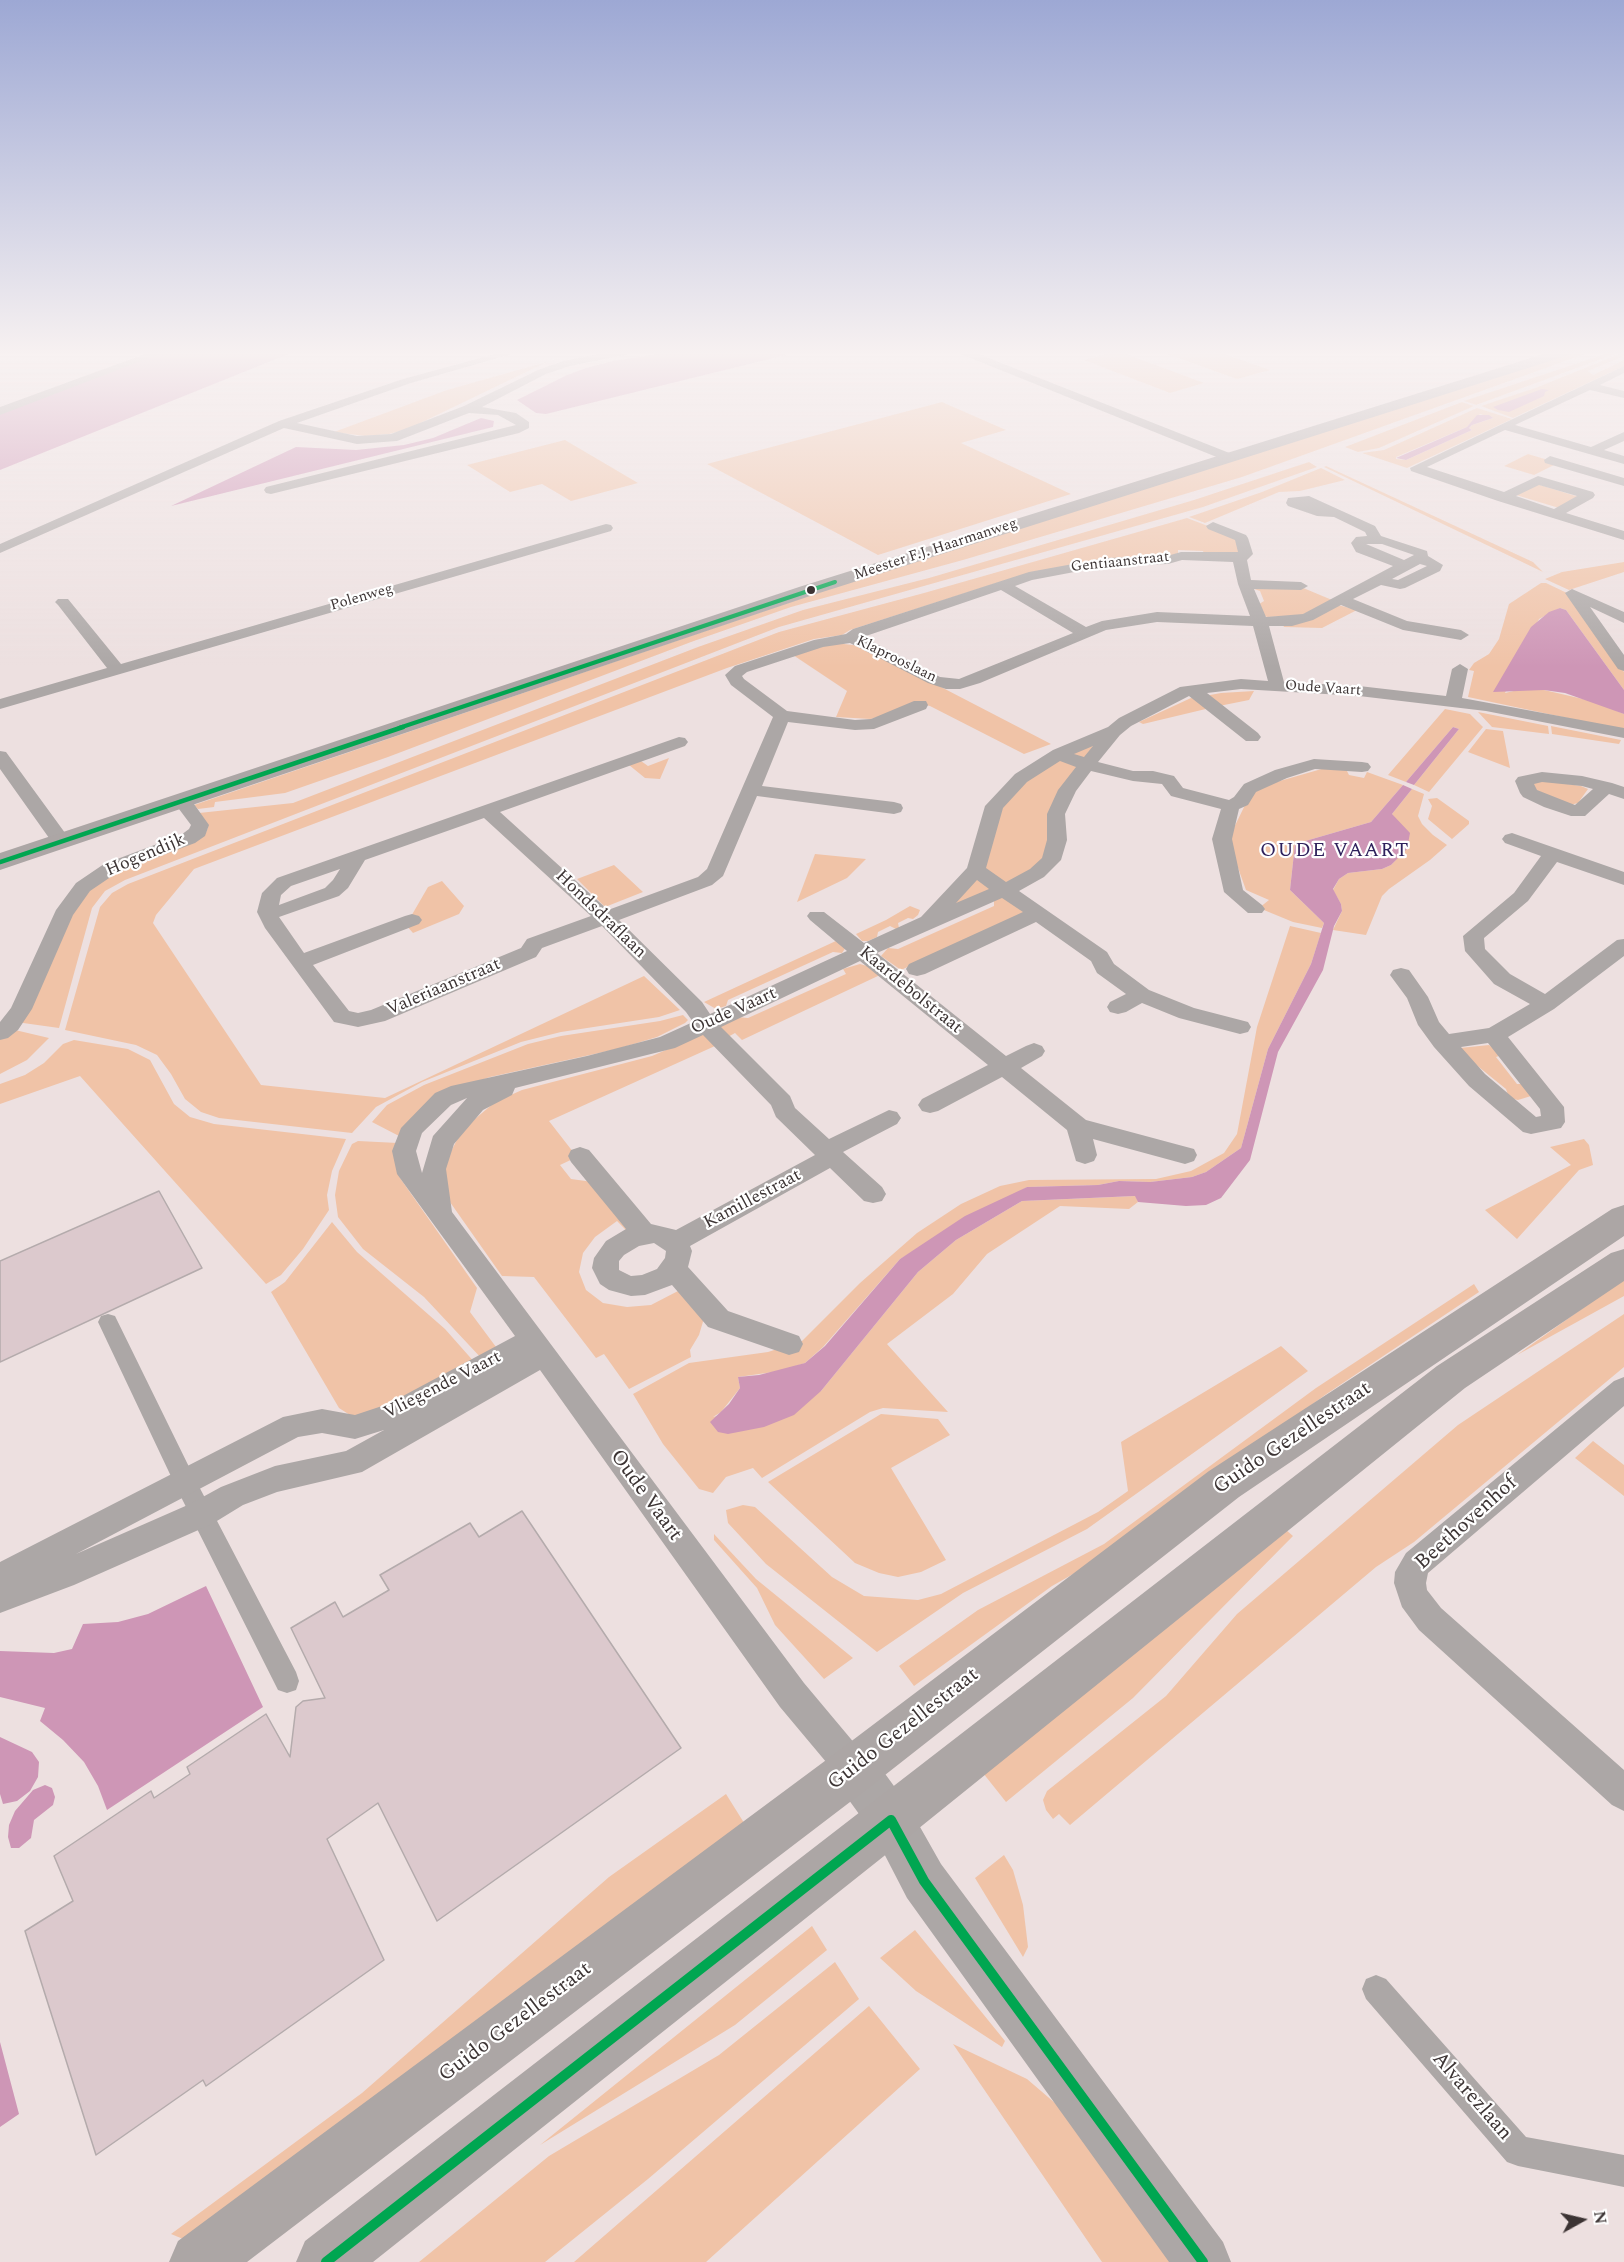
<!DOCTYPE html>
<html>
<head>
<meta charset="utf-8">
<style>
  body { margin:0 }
  #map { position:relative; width:1624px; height:2262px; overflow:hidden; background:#ede0e0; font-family:Spectral,serif }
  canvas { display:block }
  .north { position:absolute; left:1552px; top:2190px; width:60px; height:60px; -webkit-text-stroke:4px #fff; paint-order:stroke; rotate:82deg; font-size:16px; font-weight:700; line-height:24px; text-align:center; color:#3c3434 }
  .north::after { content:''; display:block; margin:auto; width:21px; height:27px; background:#3c3434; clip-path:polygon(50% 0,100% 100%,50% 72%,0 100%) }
</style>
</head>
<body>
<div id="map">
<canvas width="1624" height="2262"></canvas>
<div class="north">N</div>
</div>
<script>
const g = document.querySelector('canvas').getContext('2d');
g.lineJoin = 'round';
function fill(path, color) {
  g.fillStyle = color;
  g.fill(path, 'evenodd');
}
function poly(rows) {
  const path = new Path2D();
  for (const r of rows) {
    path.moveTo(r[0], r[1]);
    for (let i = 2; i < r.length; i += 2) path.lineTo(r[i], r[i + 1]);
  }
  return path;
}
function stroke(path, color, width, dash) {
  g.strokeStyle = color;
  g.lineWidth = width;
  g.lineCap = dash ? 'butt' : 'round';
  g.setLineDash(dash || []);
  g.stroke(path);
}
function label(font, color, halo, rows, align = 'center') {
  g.font = font + ' Spectral,serif';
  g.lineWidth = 4.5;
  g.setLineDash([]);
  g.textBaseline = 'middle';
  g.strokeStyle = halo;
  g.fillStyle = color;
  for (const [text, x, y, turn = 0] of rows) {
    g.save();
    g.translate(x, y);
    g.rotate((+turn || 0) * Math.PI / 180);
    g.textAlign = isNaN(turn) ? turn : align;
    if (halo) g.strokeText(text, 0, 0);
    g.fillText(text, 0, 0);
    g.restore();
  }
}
const green = poly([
  [1118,351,1204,383,1170,393,1084,360],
  [1159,351,1216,351,1270,370,1237,379],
  [1578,351,1593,351,1242,477,963,560,791,607,691,642,388,757,285,793,215,802,214,807,198,809,194,805,814,594],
  [1614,351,1623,351,1476,405,1464,401],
  [1624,352,1624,356,1588,371,1593,375,1624,360,1624,366,1513,418,1481,406,1538,387],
  [571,355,547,362,408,429,389,434,365,436,334,432,447,390],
  [942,402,1006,430,961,443,1071,494,878,555,707,464],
  [1462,402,1474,406,1379,448,1358,452,1345,447],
  [1477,408,1512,419,1407,468,1362,453,1384,450],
  [1480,414,1493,418,1472,425,1469,428,1472,430,1406,460,1396,459,1396,457,1467,427],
  [565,440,638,483,571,501,542,484,510,492,467,465],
  [1528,454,1558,463,1534,475,1504,466],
  [1309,462,1317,467,1203,507,779,627,125,880,105,891,92,908,59,1028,16,1022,57,931,97,881,206,832,208,828,199,813,293,803,698,647,803,610,929,578,1194,500],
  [1326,466,1533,562,1543,572,1324,467],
  [1321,468,1345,480,1300,491,1279,492,1205,523,1189,517,1262,492],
  [1537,484,1579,497,1559,508,1516,495],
  [1187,518,1234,536,1241,552,1234,554,1204,554,1203,551,1178,550,1178,553,1172,556,1022,575,850,630,842,635,814,639,727,668,194,869,156,915,153,923,261,1085,385,1098,644,976,680,1010,659,1017,561,1032,521,1042,422,1082,376,1107,352,1133,219,1118,201,1112,185,1099,171,1074,157,1055,136,1045,65,1030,100,907,112,893,128,884,779,632,924,593],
  [1624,562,1624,572,1569,590,1545,579,1562,572],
  [1541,583,1546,583,1567,593,1624,672,1624,690,1566,610,1560,608,1539,619,1505,693,1522,689,1544,690,1596,702,1624,714,1624,730,1468,697,1474,671,1469,670,1474,663,1489,654,1499,639,1509,604],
  [1301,587,1332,600,1300,616,1267,617,1263,615,1259,604,1264,601,1260,591,1254,589],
  [1338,605,1357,610,1322,628,1284,627,1283,625],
  [835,643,862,646,1051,744,1024,754,930,706,922,704,871,719,836,717,847,691,793,655],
  [1254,691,1249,700,1219,706,1208,697,1210,695,1221,693],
  [1191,698,1199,699,1210,708,1143,724,1139,722],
  [1445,709,1470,714,1483,727,1429,792,1414,785,1459,729,1453,727,1406,782,1388,775],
  [1478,712,1548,726,1549,734,1492,727],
  [1551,726,1621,740,1619,744,1552,734],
  [1486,729,1503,731,1510,768,1468,752],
  [1114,731,1067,790,1051,860,925,923,976,870,994,806,1021,778],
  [669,758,660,779,645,778,629,765,641,761,648,766],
  [1325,768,1346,769,1349,775,1364,778,1367,772,1403,785,1371,822,1295,844,1290,890,1324,923,1322,928,1293,922,1259,908,1269,900,1246,890,1228,840,1245,805,1259,787],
  [1541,780,1581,786,1588,789,1578,803,1570,805,1534,791,1533,783],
  [1412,789,1424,794,1418,816,1422,824,1433,835,1447,845,1430,860,1389,889,1382,896,1366,935,1333,930,1342,911,1341,904,1333,890,1339,879,1348,873,1382,869,1391,865,1406,849,1392,814],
  [1437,798,1469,821,1469,824,1452,839,1428,819,1432,806,1428,799],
  [815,854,866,859,847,878,797,902],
  [614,865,643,892,605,907,577,879],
  [442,881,464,906,459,914,413,933,406,925,428,887],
  [1002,897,1027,912,901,970,881,956,888,948,898,949,994,906,994,899],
  [910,906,920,910,918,915,913,919,908,918,898,923,899,928,896,929,890,926,878,932,877,937,868,941,862,941,856,934,886,920],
  [1290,926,1321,933,1311,964,1268,1049,1241,1148,1206,1172,1192,1177,1150,1182,1119,1181,1098,1185,1027,1187,900,1259,823,1347,805,1363,780,1371,738,1377,740,1388,721,1412,713,1417,821,1391,918,1272,956,1240,1022,1201,1136,1196,1138,1202,1129,1209,1060,1206,987,1254,953,1294,887,1344,948,1412,883,1408,870,1412,762,1478,753,1468,726,1477,713,1493,699,1489,663,1444,633,1394,689,1363,768,1352,802,1341,860,1283,917,1233,961,1204,1000,1186,1029,1180,1156,1179,1191,1171,1224,1153,1237,1134,1257,1027],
  [838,940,846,947,842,953,833,952,728,1000,726,1006,716,1009,704,1002],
  [860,964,867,966,880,975,742,1040,735,1033,726,1038,719,1027,736,1017,748,1018,846,974,843,969],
  [683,1015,688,1020,685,1023,657,1037,617,1049,490,1077,450,1091,399,1136,372,1122,387,1105,424,1085,528,1044,561,1036,660,1021],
  [15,1030,49,1038,27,1060,0,1074,0,1039],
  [703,1034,715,1046,549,1121,577,1157,560,1165,571,1179,593,1182,631,1227,628,1232,617,1221,595,1237,583,1253,579,1272,586,1290,603,1303,627,1307,651,1305,678,1291,705,1315,699,1335,690,1350,691,1357,629,1389,604,1354,596,1358,534,1277,502,1276,445,1195,443,1167,462,1130,495,1102,522,1090,652,1056],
  [74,1040,128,1049,150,1060,174,1104,190,1117,214,1124,346,1139,332,1171,327,1195,329,1210,303,1249,281,1275,266,1284,80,1076,0,1104,0,1084,25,1075,44,1063,63,1044],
  [1489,1045,1502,1055,1496,1057,1517,1084,1524,1084,1531,1096,1518,1100,1509,1098,1506,1089,1469,1059,1460,1048],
  [1584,1139,1589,1145,1593,1165,1579,1170,1517,1239,1485,1210,1571,1165,1550,1147],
  [358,1141,398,1143,397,1157,400,1178,477,1288,470,1312,499,1351,483,1360,424,1297,363,1249,338,1217,335,1195,339,1171,352,1144],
  [332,1222,357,1252,445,1329,476,1364,401,1405,362,1416,350,1415,339,1408,271,1292,285,1282],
  [1624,1279,1624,1296,1517,1355,1622,1280],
  [1474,1284,1479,1292,1325,1395,1112,1552,1052,1586,914,1686,899,1666,978,1610,1104,1544,1316,1388],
  [1624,1314,1624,1367,1414,1542,1376,1567,1070,1825,1059,1814,1053,1819,1046,1810,1043,1800,1047,1791,1166,1696,1237,1614,1458,1425],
  [1281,1346,1308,1371,1087,1529,963,1593,877,1652,766,1564,728,1523,726,1510,743,1505,755,1507,832,1577,864,1596,918,1600,941,1594,1098,1512,1128,1491,1121,1442],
  [881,1414,938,1419,950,1435,891,1468,946,1560,921,1572,898,1577,879,1573,855,1563,768,1482],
  [1593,1441,1624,1465,1624,1496,1575,1458],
  [1285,1529,1293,1536,1133,1698,1006,1802,983,1773],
  [714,1534,756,1579,853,1658,824,1679,775,1625,757,1588,714,1540],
  [726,1794,746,1826,188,2241,171,2234,362,2093,609,1877],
  [1004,1855,1013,1870,1023,1905,1028,1947,1023,1957,975,1878],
  [812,1926,827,1950,735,2025,540,2145],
  [915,1930,1005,2041,1002,2047,916,1991,880,1958],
  [835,1962,859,1999,648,2179,545,2262,419,2262,549,2156,719,2055],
  [869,2006,920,2069,706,2262,574,2262],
  [953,2044,1027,2079,1062,2109,1172,2262,1102,2262]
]);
const water = poly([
  [166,351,296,351,0,470,0,413],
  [677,351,775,351,786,355,546,414,536,413,517,400,567,375,586,368,613,361],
  [1542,389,1549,390,1545,392,1544,396,1509,412,1498,410,1493,407],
  [1477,415,1489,415,1493,418,1472,425,1469,428,1472,430,1406,460,1396,458,1467,427],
  [481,418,494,421,493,427,171,506,296,447,356,450,404,445,433,438],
  [1560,608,1566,610,1624,690,1624,714,1565,693,1544,690,1493,692,1531,627,1549,612],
  [1453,727,1459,729,1414,785,1406,782],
  [1403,785,1412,789,1392,814,1410,833,1407,849,1391,865,1382,869,1348,873,1339,879,1333,889,1341,904,1342,911,1334,926,1323,970,1278,1052,1250,1160,1221,1198,1206,1205,1186,1206,1138,1202,1135,1196,1022,1201,956,1240,918,1272,821,1391,794,1415,764,1427,728,1434,718,1432,710,1422,729,1404,740,1388,738,1377,759,1375,805,1363,825,1346,900,1259,965,1216,1027,1187,1098,1185,1119,1181,1150,1182,1192,1177,1206,1172,1241,1148,1268,1049,1311,964,1324,923,1290,890,1295,844,1371,822],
  [206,1586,263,1707,107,1810,98,1786,84,1762,63,1740,40,1721,45,1708,0,1697,0,1651,54,1653,72,1649,83,1624,118,1622,148,1614],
  [0,1737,32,1752,39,1762,38,1777,30,1791,17,1801,3,1804,0,1794],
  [45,1785,52,1788,55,1797,53,1805,34,1820,31,1838,19,1848,11,1848,8,1837,9,1825,15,1811,33,1790],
  [0,2042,19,2114,0,2127]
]);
const building = poly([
  [159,1191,202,1268,0,1362,0,1261,159,1191],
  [522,1511,681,1748,437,1921,378,1803,327,1839,384,1960,206,2086,203,2080,96,2155,25,1931,73,1901,54,1856,151,1791,154,1798,190,1774,187,1767,266,1714,290,1757,296,1707,303,1701,325,1698,291,1628,335,1602,343,1617,389,1590,380,1575,470,1523,479,1537,522,1511]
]);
const pedestrian = poly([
  [108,1314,115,1316,193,1475,296,1672,299,1681,296,1690,287,1693,278,1690,177,1489,98,1322,101,1316,108,1314],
  [1376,1975,1386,1979,1526,2137,1624,2155,1624,2187,1518,2166,1507,2162,1366,1999,1362,1989,1366,1979,1376,1975]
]);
const minor = poly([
  [153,351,167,351,0,415,0,407,153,351],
  [506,351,522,351,411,383,297,423,357,436,391,434,464,406,538,370,563,361,614,351,634,351,629,354,570,366,546,374,482,407,516,413,529,422,529,428,519,433,271,494,266,493,264,490,266,487,516,425,498,415,469,413,397,441,357,444,284,428,0,553,0,544,279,421,403,379,506,351],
  [957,351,971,351,1232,454,1234,457,1232,460,1224,460,958,353,957,351],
  [1624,366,1624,373,1600,385,1624,391,1624,398,1590,390,1515,425,1591,447,1624,432,1624,441,1604,450,1624,456,1624,464,1505,430,1427,467,1504,492,1538,476,1593,492,1595,495,1593,498,1566,513,1624,531,1624,540,1498,501,1411,471,1410,468,1624,366],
  [1539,485,1577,496,1554,509,1516,496,1539,485],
  [1550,456,1624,478,1624,486,1545,463,1544,460,1550,456],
  [1309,496,1375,526,1381,536,1427,551,1428,556,1443,565,1440,571,1405,588,1400,589,1381,585,1353,599,1407,621,1461,630,1469,635,1461,640,1403,630,1341,605,1313,620,1292,626,1269,626,1284,682,1359,686,1446,696,1452,669,1460,664,1468,669,1462,698,1624,728,1624,738,1486,711,1359,696,1241,689,1207,693,1258,733,1261,737,1258,741,1246,741,1189,696,1131,726,1120,735,1098,762,1133,771,1153,771,1174,776,1183,788,1229,800,1234,797,1244,784,1275,770,1314,759,1362,762,1368,763,1371,767,1368,771,1362,772,1315,769,1287,778,1256,792,1248,805,1239,809,1232,839,1243,890,1262,905,1265,909,1262,913,1248,913,1224,892,1212,839,1221,809,1171,796,1162,784,1133,781,1091,771,1076,791,1065,814,1067,840,1061,860,1044,877,1019,891,1107,952,1114,964,1149,990,1194,1008,1248,1022,1251,1027,1248,1032,1240,1034,1179,1018,1142,1003,1126,1012,1118,1014,1110,1012,1107,1007,1110,1002,1126,994,1097,973,1091,961,1036,922,925,974,917,976,909,974,906,969,909,964,1023,912,1002,898,877,953,1006,1056,1026,1046,1034,1043,1042,1046,1045,1051,1042,1056,1021,1068,1086,1120,1194,1149,1197,1155,1194,1161,1185,1164,1093,1139,1097,1155,1094,1161,1085,1164,1076,1161,1067,1130,1002,1077,938,1111,930,1113,922,1111,918,1105,922,1099,988,1065,860,961,721,1027,790,1096,795,1108,829,1139,889,1110,897,1112,901,1118,897,1124,843,1152,882,1187,886,1194,882,1201,873,1203,864,1201,830,1168,690,1246,692,1251,688,1267,728,1311,799,1336,803,1344,799,1352,789,1355,708,1327,672,1285,645,1295,631,1296,609,1290,600,1284,592,1268,594,1258,606,1241,626,1229,571,1162,568,1156,571,1150,580,1147,589,1150,651,1224,676,1230,815,1155,776,1117,771,1105,703,1035,675,1048,515,1088,512,1095,483,1110,454,1144,446,1169,452,1212,804,1683,866,1757,871,1769,866,1781,854,1786,842,1781,780,1707,540,1370,362,1472,277,1492,243,1505,212,1524,74,1585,0,1613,0,1562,283,1417,322,1409,355,1415,388,1404,515,1336,397,1174,392,1151,401,1128,435,1093,451,1086,587,1056,660,1037,693,1022,686,1012,602,926,542,948,536,957,385,1021,358,1027,334,1022,265,928,257,912,262,893,277,878,679,737,685,738,688,742,685,746,500,812,608,910,698,877,707,869,773,717,731,685,725,675,735,666,814,640,846,634,853,629,1029,572,1106,558,1167,556,1181,552,1238,552,1235,540,1208,529,1206,526,1213,522,1246,535,1248,538,1253,554,1247,560,1251,580,1301,582,1308,586,1301,590,1254,589,1266,617,1303,614,1393,566,1356,552,1351,543,1356,537,1367,536,1365,532,1334,517,1317,516,1288,506,1286,503,1288,498,1309,496],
  [1366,544,1382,544,1414,555,1404,560,1366,544],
  [1182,560,1233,562,1238,584,1250,616,1157,612,1102,621,1086,627,1015,586,1032,580,1106,566,1168,564,1182,560],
  [1420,564,1427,566,1398,580,1392,579,1420,564],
  [1001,590,1073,633,959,679,940,677,863,637,1001,590],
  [1157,622,1253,626,1268,681,1241,679,1180,687,1119,718,1108,727,1053,750,1015,774,985,806,967,868,921,917,864,943,824,912,810,912,807,916,810,920,847,951,710,1014,702,1002,619,920,712,885,723,876,757,796,894,814,901,812,903,808,901,804,894,802,762,786,788,722,855,730,874,729,926,709,928,705,926,701,914,701,871,719,855,720,787,711,744,679,742,676,747,672,823,647,850,643,928,683,946,689,960,689,980,683,1106,630,1157,622],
  [1093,746,1084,757,1074,754,1093,746],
  [1060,761,1076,767,1058,790,1047,814,1047,840,1042,858,1030,869,1006,882,986,868,1003,808,1027,782,1060,761],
  [484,818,591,916,527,939,521,948,371,1010,358,1013,349,1011,313,965,419,924,422,920,419,916,412,914,405,916,304,953,279,917,339,896,348,888,365,860,484,818],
  [340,869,333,880,325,888,279,905,281,895,291,886,340,869],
  [977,880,989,889,956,903,977,880],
  [467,1098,433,1136,422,1173,416,1151,422,1133,451,1105,467,1098],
  [654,1243,666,1251,665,1258,657,1269,642,1275,631,1276,619,1270,619,1261,624,1255,639,1246,654,1243],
  [384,1430,346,1451,275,1466,221,1487,190,1504,76,1554,298,1437,322,1433,355,1439,384,1430],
  [606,524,611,525,613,528,611,531,0,709,0,699,107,668,58,605,55,602,58,599,68,599,121,664,606,524],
  [1572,589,1624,612,1624,623,1590,607,1624,655,1624,671,1618,669,1565,593,1572,589],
  [0,751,6,752,68,837,71,841,68,845,54,845,0,769,0,751],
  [1542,772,1582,776,1612,783,1624,787,1624,799,1609,794,1585,816,1571,816,1544,807,1523,797,1520,793,1515,781,1518,777,1542,772],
  [1542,782,1582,786,1593,789,1575,805,1537,790,1534,784,1542,782],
  [182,795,189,797,209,825,205,836,195,843,118,872,90,891,73,915,32,1009,18,1030,8,1038,0,1040,0,1022,11,1008,56,910,76,883,104,864,181,835,189,829,191,825,173,801,175,797,182,795],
  [1512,833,1624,872,1624,885,1557,862,1528,901,1484,938,1485,949,1510,974,1545,994,1617,940,1624,939,1624,956,1554,1009,1508,1037,1564,1107,1565,1122,1561,1128,1531,1134,1523,1132,1469,1086,1434,1047,1418,1025,1407,998,1390,975,1393,970,1401,968,1409,970,1428,997,1439,1022,1449,1034,1489,1028,1530,1004,1494,984,1465,951,1463,936,1514,893,1541,856,1505,843,1502,839,1505,835,1512,833],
  [1488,1043,1540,1109,1541,1116,1536,1117,1485,1074,1461,1047,1488,1043],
  [1624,1377,1624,1406,1428,1573,1426,1583,1427,1590,1441,1608,1624,1770,1624,1811,1612,1805,1419,1630,1402,1607,1394,1583,1395,1572,1406,1553,1614,1381,1624,1377]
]);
const tertiary = poly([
  [854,1746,870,1753,907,1804,941,1864,1223,2242,1231,2262,1169,2262,907,1898,875,1836,838,1785,831,1769,838,1753,854,1746]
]);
const secondary = poly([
  [1553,351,1575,351,1572,354,813,595,0,870,0,853,799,587,1553,351],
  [1624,1205,1624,1236,1239,1497,871,1786,247,2262,169,2262,178,2241,837,1752,1209,1471,1612,1209,1624,1205],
  [1624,1249,1624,1281,1465,1388,908,1837,373,2262,296,2262,305,2241,1437,1366,1611,1253,1624,1249]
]);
const bus1Far2 = poly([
  [399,728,835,582]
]);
const bus1Far1 = poly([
  [0,862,403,727]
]);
const bus1 = poly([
  [891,1820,924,1881,1203,2262],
  [326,2262,891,1820]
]);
const markers = [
  [811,590,5,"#3c3434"]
];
const farStreetnames = [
  ["Meester F.J. Haarmanweg",936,550,-18],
  ["Gentiaanstraat",1120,563,-6],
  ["Polenweg",362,598,-16],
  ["Klaprooslaan",896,660,26],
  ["Oude Vaart",1323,689,4]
];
const streetNames = [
  ["Hogendijk",146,856,-23],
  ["Hondsdraflaan",600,915,44],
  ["Valeriaanstraat",444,988,-23],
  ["Kaardebolstraat",910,991,39],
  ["Oude Vaart",734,1012,-24],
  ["Kamillestraat",753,1200,-28],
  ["Vliegende Vaart",443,1386,-27]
];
const neighbourhoodNames = [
  ["OUDE VAART",1335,852]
];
const nearStreetnames = [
  ["Guido Gezellestraat",1293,1439,-34],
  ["Oude Vaart",645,1496,54],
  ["Beethovenhof",1467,1524,-42],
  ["Guido Gezellestraat",904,1730,-38],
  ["Guido Gezellestraat",516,2023,-37],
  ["Alvarezlaan",1471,2097,49]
];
fill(green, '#f0c3a7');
fill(water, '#ce96b6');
fill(building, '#dcc9cd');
stroke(building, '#b4abac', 1.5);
fill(pedestrian, '#aca7a6');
fill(minor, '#aca7a6');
fill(tertiary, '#aca7a6');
fill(secondary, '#aca6a5');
stroke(bus1Far2, '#00a651', 4);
stroke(bus1Far1, '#00a651', 4.5);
stroke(bus1, '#00a651', 10);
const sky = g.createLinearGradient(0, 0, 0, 667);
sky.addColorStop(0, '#9da8d4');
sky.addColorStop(0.53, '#f7f1f1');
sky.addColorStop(1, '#f7f1f100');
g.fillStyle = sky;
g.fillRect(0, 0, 1624, 667);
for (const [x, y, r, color] of markers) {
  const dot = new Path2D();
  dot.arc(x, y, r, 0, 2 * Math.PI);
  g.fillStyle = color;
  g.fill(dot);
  stroke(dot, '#fff', 2);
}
label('15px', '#3c3434', '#fff', farStreetnames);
label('18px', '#3c3434', '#fff', streetNames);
g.letterSpacing = '1.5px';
label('20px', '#2e215c', '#fff', neighbourhoodNames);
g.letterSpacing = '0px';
label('21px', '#3c3434', '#fff', nearStreetnames);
</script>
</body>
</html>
